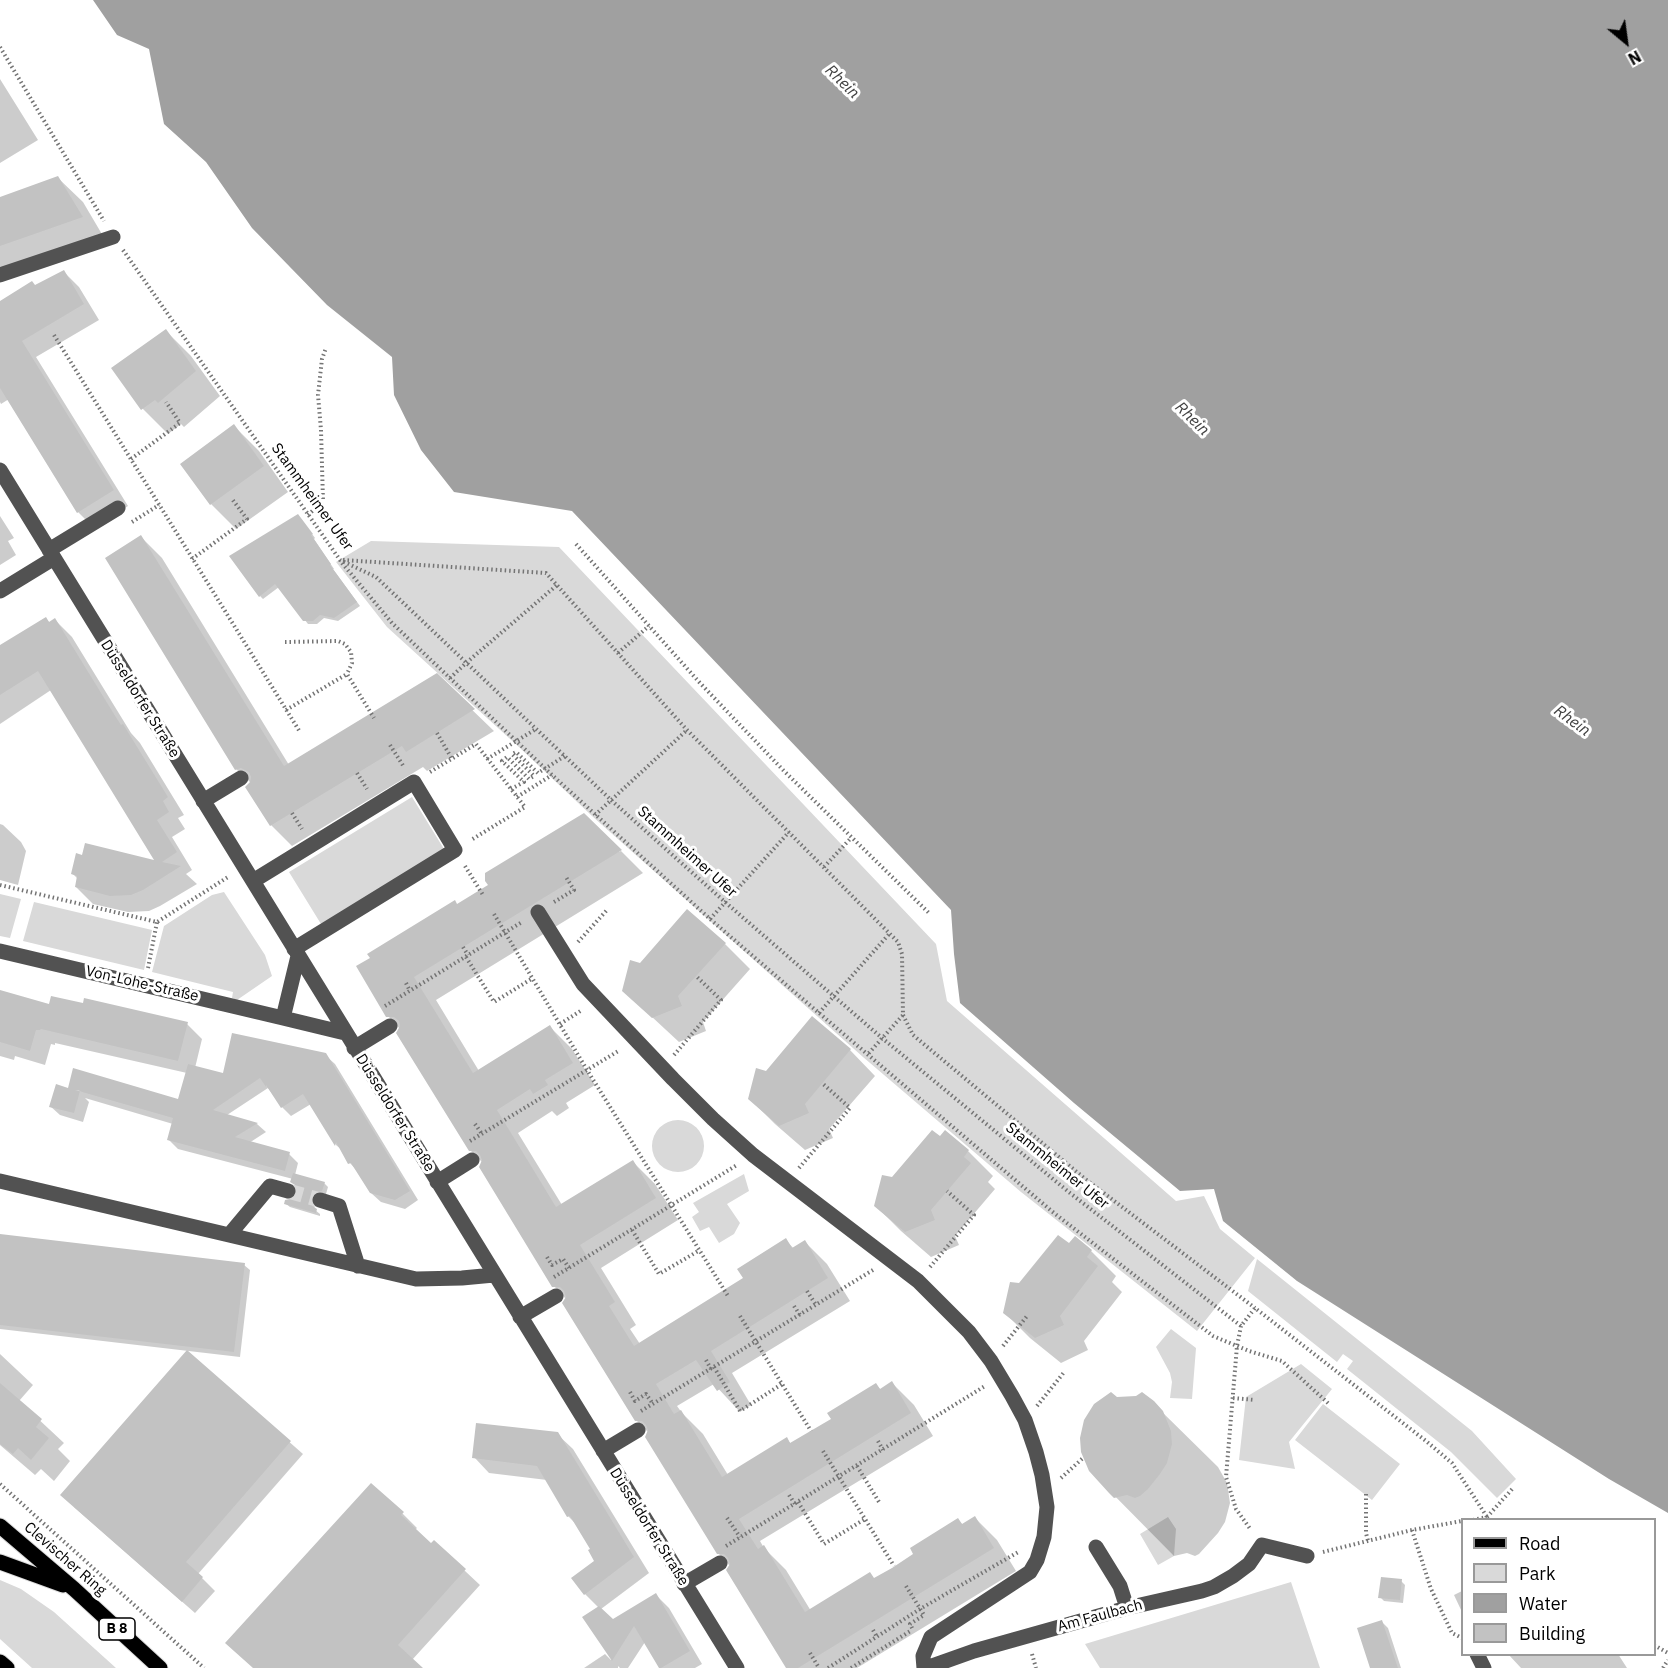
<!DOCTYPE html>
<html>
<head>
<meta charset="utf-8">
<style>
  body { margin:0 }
  #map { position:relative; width:1668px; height:1668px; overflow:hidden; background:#fff; font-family:"IBM Plex Sans",sans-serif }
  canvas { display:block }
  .legend { position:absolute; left:1461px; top:1518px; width:195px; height:138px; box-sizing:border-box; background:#fff; border:2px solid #999; margin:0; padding:8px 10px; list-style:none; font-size:18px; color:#000 }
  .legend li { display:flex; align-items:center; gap:12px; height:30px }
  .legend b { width:30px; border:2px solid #999 }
  .north { position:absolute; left:1596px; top:12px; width:60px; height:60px; -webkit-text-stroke:4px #fff; paint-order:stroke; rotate:151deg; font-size:16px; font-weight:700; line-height:24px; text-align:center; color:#000 }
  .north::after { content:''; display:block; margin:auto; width:21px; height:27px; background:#000; clip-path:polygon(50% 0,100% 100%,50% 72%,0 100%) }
</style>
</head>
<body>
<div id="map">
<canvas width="1668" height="1668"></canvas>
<ul class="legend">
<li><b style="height:8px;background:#000"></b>Road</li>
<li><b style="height:16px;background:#d9d9d9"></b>Park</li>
<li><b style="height:16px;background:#a0a0a0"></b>Water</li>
<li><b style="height:16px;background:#c2c2c2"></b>Building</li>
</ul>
<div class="north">N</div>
</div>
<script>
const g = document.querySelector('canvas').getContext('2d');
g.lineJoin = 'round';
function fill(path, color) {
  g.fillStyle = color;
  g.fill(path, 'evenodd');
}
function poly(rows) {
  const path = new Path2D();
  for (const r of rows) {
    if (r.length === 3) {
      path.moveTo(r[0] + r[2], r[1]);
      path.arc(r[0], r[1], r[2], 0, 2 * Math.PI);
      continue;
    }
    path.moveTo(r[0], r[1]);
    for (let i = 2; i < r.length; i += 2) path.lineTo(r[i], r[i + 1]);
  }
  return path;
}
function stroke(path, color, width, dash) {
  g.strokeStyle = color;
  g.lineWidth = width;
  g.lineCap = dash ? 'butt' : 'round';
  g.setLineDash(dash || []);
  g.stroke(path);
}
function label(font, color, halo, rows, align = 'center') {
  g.font = font + ' "IBM Plex Sans",sans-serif';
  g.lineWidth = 6;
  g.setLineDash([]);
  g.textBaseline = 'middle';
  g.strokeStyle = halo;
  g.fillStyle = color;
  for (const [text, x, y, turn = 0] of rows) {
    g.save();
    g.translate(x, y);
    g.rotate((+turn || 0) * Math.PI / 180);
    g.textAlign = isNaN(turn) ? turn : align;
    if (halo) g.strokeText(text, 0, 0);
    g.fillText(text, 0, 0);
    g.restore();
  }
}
const green = poly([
  [371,541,559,547,936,944,947,1001,1176,1201,1204,1196,1220,1229,1255,1258,1197,1331,1021,1192,863,1057,592,816,520,748,387,627,336,562],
  [412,797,444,849,321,924,289,872],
  [224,892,265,955,272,976,237,1000,232,998,233,992,152,972,164,926,212,895],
  [0,894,21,899,10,938,0,936],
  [34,902,152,930,144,970,23,941],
  [678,1146,26],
  [744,1174,749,1191,727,1204,740,1223,734,1234,719,1243,709,1227,700,1231,692,1217,699,1212,693,1203],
  [1257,1259,1472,1431,1516,1479,1497,1498,1451,1452,1347,1369,1353,1361,1343,1354,1337,1362,1248,1291],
  [1171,1329,1196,1348,1192,1399,1170,1398,1172,1382,1170,1373,1156,1347],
  [1301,1364,1332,1389,1289,1442,1295,1469,1239,1460,1246,1397],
  [1323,1404,1400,1464,1372,1500,1295,1440],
  [1168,1517,1176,1529,1174,1556,1158,1565,1140,1534],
  [0,1580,21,1589,54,1612,116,1668,32,1668,0,1639],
  [1291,1582,1320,1668,1100,1668,1085,1644]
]);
const water = poly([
  [93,0,1668,0,1668,1513,1609,1479,1297,1281,1223,1221,1214,1189,1180,1191,1074,1103,960,1003,954,954,951,910,572,511,454,492,421,450,394,395,392,357,327,305,252,228,206,162,164,124,149,49,117,35]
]);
const shadow = poly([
  [0,79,38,140,0,163],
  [58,178,83,202,106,241,0,279,0,199],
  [64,272,79,287,99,320,36,357,128,506,94,528,78,512,9,399,1,404,0,402,0,312,36,287],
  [166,331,191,356,220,396,184,427,181,424,168,434,143,409,114,368],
  [234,426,259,451,288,492,236,529,211,504],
  [0,516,14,538,8,541,16,555,0,565],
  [302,520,315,538,314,539,334,569,333,569,360,606,338,621,324,618,317,624,308,624,279,587,263,599,260,596],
  [141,537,162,558,289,765,436,675,494,731,427,771,423,767,292,846,271,825,247,787,251,783,236,769],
  [45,618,50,623,55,620,72,637,131,733,140,743,184,815,178,818,185,829,172,837,192,870,186,874,197,884,160,906,149,911,128,912,93,904,76,887,78,879,73,874,157,862,51,690,0,724,0,647],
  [0,824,3,825,21,842,26,851,18,885,0,880],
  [621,851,643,873,436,1000,479,1071,550,1027,572,1049,595,1085,566,1103,569,1108,557,1116,552,1111,518,1133,562,1205,633,1162,655,1184,678,1220,601,1268,636,1325,630,1329,640,1344,745,1279,786,1240,794,1249,805,1242,827,1264,850,1301,732,1373,751,1405,740,1412,714,1384,677,1406,682,1413,703,1434,728,1475,787,1439,791,1444,833,1419,876,1385,881,1390,892,1383,914,1405,933,1436,760,1541,764,1548,786,1570,811,1611,875,1579,916,1554,958,1520,963,1525,975,1518,997,1540,1016,1571,857,1668,789,1668,730,1566,718,1553,648,1432,636,1420,566,1299,554,1286,482,1162,470,1150,400,1029,388,1016,458,905],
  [725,944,750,969,703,1022,706,1031,679,1042,624,991,640,965],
  [0,992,51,1006,187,1024,202,1039,195,1068,224,1075,325,1055,335,1064,418,1200,405,1209,381,1202,371,1193,359,1173,350,1163,343,1151,336,1145,311,1104,291,1116,282,1107,268,1088,227,1115,257,1124,266,1132,249,1143,289,1154,298,1163,295,1175,324,1183,328,1187,326,1194,318,1196,314,1202,315,1210,320,1214,320,1216,290,1207,286,1204,295,1200,299,1193,293,1179,178,1149,169,1140,173,1124,85,1098,89,1102,83,1122,60,1115,50,1106,69,1090,179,1101,187,1073,55,1043,55,1045,51,1044,45,1065,15,1056,14,1060,0,1056],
  [812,1019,850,1050,875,1076,829,1129,833,1138,805,1150,775,1124,750,1099,766,1072],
  [945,1132,968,1151,993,1176,988,1182,995,1189,955,1236,959,1245,931,1257,901,1231,876,1206,892,1179,940,1138],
  [0,1236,244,1265,250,1270,240,1357,0,1329],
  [1075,1238,1091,1251,1116,1276,1112,1282,1122,1292,1084,1341,1088,1350,1061,1363,1030,1338,1005,1313,1020,1285,1070,1245],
  [187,1352,303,1454,198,1574,215,1591,195,1613,74,1507],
  [0,1354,33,1385,19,1401,64,1443,58,1449,70,1461,54,1481,41,1469,35,1475,0,1445],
  [1116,1398,1158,1408,1218,1467,1227,1483,1230,1503,1225,1522,1218,1533,1199,1554,1195,1556,1187,1553,1174,1556,1098,1479],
  [557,1434,573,1449,649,1573,601,1609,613,1620,656,1595,669,1608,702,1664,695,1668,661,1668,645,1642,628,1668,620,1668,618,1666,618,1668,584,1668,605,1654,611,1660,612,1659,599,1608,585,1594,573,1579,596,1561,592,1550,578,1526,569,1517,547,1480,489,1473,474,1457],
  [402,1513,417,1528,415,1530,432,1545,434,1542,480,1585,412,1660,421,1668,254,1668],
  [1401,1581,1405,1585,1403,1603,1384,1601,1380,1597],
  [1462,1591,1462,1612,1454,1595],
  [1382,1622,1388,1628,1401,1668,1372,1668],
  [1508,1654,1618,1654,1627,1668,1521,1668]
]);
const building = poly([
  [58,176,83,217,0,246,0,197],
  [64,270,84,304,22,341,114,490,77,513,0,388,0,301,32,281,35,285],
  [166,329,196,371,158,403,155,400,141,410,111,368],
  [234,424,264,466,210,505,180,464],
  [298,514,313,534,311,535,331,564,330,565,357,602,334,618,320,615,313,621,303,621,275,584,259,597,229,556],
  [141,535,284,766,437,673,475,709,406,752,402,746,270,826,245,787,250,782,251,777,249,772,241,768,235,770,105,558],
  [46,617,49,622,55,618,114,714,121,725,123,724,168,797,163,801,169,812,157,820,177,852,162,862,181,866,143,890,131,895,110,896,75,887,77,876,71,874,76,853,82,855,85,843,154,860,38,671,0,695,0,645],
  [584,813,622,850,414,977,473,1073,550,1025,573,1063,545,1080,548,1085,533,1094,530,1089,497,1110,556,1207,633,1160,656,1198,580,1245,615,1302,609,1306,634,1346,743,1278,737,1269,786,1238,792,1248,805,1240,828,1278,711,1351,730,1382,717,1391,696,1360,656,1384,674,1414,681,1410,722,1477,787,1437,790,1443,831,1419,827,1413,876,1383,880,1389,892,1381,911,1413,739,1519,758,1549,764,1545,805,1612,870,1572,874,1578,892,1568,913,1554,910,1548,958,1518,962,1524,975,1516,994,1548,798,1668,786,1668,726,1570,730,1564,728,1558,724,1554,717,1554,645,1437,648,1430,646,1425,642,1421,635,1421,562,1303,566,1297,564,1291,560,1287,552,1287,479,1167,482,1160,480,1155,476,1151,469,1151,396,1033,400,1026,399,1021,394,1017,386,1017,356,966,370,958,367,954,455,900,457,904,488,885,485,881,485,873],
  [687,909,726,943,678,996,682,1006,652,1018,622,991,630,960,640,963],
  [0,990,49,1004,51,996,83,1003,84,998,188,1022,178,1061,41,1029,40,1030,36,1030,30,1051,0,1042],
  [812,1016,851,1049,805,1104,809,1113,779,1126,748,1099,756,1068,766,1071],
  [232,1033,326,1053,410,1191,395,1200,370,1193,351,1163,348,1164,336,1142,335,1146,303,1094,281,1108,266,1085,266,1087,260,1078,213,1110,258,1123,235,1137,290,1152,285,1171,167,1140,173,1118,75,1090,80,1091,74,1113,49,1107,56,1084,68,1088,73,1068,178,1099,188,1064,223,1073],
  [932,1130,940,1136,945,1130,969,1150,964,1157,971,1163,931,1210,935,1220,905,1232,874,1206,882,1175,892,1177],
  [293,1173,325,1182,322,1191,314,1192,311,1198,312,1206,317,1209,316,1213,284,1204,285,1200,294,1198,297,1193,295,1185,290,1182],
  [0,1234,245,1263,234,1352,0,1325],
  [1058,1235,1069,1243,1075,1236,1092,1250,1087,1257,1098,1266,1060,1316,1064,1325,1035,1338,1003,1313,1010,1282,1019,1283],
  [187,1350,291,1441,186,1562,203,1577,182,1602,60,1495],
  [0,1383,42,1419,36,1427,49,1438,31,1460,18,1448,13,1454,0,1444],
  [1111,1392,1117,1397,1136,1396,1142,1392,1154,1401,1163,1411,1171,1431,1172,1444,1167,1463,1160,1474,1148,1489,1140,1496,1135,1498,1127,1495,1114,1498,1109,1493,1089,1471,1081,1452,1080,1438,1084,1420,1094,1404],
  [476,1423,558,1432,634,1557,584,1595,571,1578,594,1561,588,1550,590,1549,570,1516,567,1517,537,1466,472,1458],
  [371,1483,404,1512,401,1515,431,1543,434,1540,466,1569,398,1645,423,1668,253,1668,225,1643],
  [1381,1577,1402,1579,1400,1600,1378,1598],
  [656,1593,690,1651,661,1668,659,1668,634,1626,612,1661,582,1617,599,1606,613,1619],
  [1382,1620,1398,1668,1370,1668,1357,1628]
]);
const minorTunnel = poly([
  [288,1191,320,1200]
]);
const path = poly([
  [0,47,104,221],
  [123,250,340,560,376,577,611,800,725,902,882,1038,1070,1193,1241,1326,1255,1308,1426,1441,1452,1463,1489,1520],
  [54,335,300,732],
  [131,459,180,423,166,402],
  [308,515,323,501,321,430,318,395,322,359,326,348],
  [132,522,159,505],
  [576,544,700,683,784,771,930,914],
  [192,559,247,519,232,499],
  [343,560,546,573,687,730,898,942,902,954,903,1015,868,1054],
  [342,563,392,623,552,775,710,919,819,1013,1054,1213,1213,1336,1249,1351,1282,1361,1329,1404],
  [285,642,338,641,345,644,351,652,352,663,347,674],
  [618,653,649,626],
  [450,678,466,663,557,585],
  [286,710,347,674,374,718],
  [437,733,452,759],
  [390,745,404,767],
  [487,759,536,729],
  [430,772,476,744,525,807,471,840],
  [357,773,367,789],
  [511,789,524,782,502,761,507,757,529,779,534,776,512,754,516,752,538,773,565,756],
  [517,797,552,775],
  [292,813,302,829],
  [595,815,687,730],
  [465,866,483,895],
  [824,867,851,838],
  [0,885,157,922,228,877],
  [554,902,574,890,566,877],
  [494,914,587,1070,728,1296],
  [710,919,789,832],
  [578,942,607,910],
  [463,947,468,955],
  [466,957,494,1002,533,978],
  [148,968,157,922],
  [406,983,410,991],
  [385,1006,522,922],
  [819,1013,890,933],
  [903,1015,913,1035,1084,1178,1255,1308],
  [560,1024,582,1010],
  [674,1055,721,1000,696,976],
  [475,1124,482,1134],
  [470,1141,620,1050],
  [799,1168,850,1108,822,1083],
  [632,1230,659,1274,700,1250],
  [547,1257,552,1265,563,1259,569,1268],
  [930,1267,974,1215,947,1191],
  [554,1277,737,1165],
  [807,1291,816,1305],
  [794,1306,800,1315],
  [740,1316,811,1431],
  [1241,1326,1237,1346,1226,1477,1236,1509,1251,1530],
  [1003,1346,1027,1316],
  [706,1360,711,1369],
  [714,1367,740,1411,782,1384],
  [630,1392,635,1401,646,1394,653,1404],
  [1233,1398,1255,1400],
  [1037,1406,1065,1371],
  [641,1411,873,1270],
  [878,1441,883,1450],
  [823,1451,894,1566],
  [857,1466,879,1502],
  [1061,1478,1083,1458],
  [0,1484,204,1668],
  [1366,1494,1366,1533,1368,1541],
  [789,1495,795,1504],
  [798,1502,824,1544,865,1519],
  [1487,1517,1514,1487],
  [727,1518,740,1537],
  [1473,1520,1487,1517],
  [1412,1530,1431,1589,1452,1633,1462,1638],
  [726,1546,985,1386],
  [1323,1552,1412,1530,1462,1521],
  [906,1586,924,1615,910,1624,913,1630],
  [873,1630,877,1637],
  [1654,1645,1668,1653],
  [810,1653,819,1668],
  [1032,1654,1036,1668],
  [828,1668,920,1609,1020,1551],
  [851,1668,912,1630],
  [1663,1668,1668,1660]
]);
const minor = poly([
  [0,275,113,237],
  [0,470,737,1668],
  [49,550,118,508],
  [0,591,54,558],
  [203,801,241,778],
  [253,881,414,782,455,850,294,949],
  [538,912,583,984,673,1079,713,1119,753,1155,918,1281,969,1332,991,1361,1012,1396,1025,1420,1036,1452,1042,1475,1047,1507,1044,1537,1037,1560,1030,1572,931,1637,923,1656,924,1668],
  [0,951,283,1018,298,956],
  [283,1018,345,1033],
  [354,1048,390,1026],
  [0,1181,416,1279,462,1278,494,1275],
  [437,1182,472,1160],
  [320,1200,339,1206,358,1266],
  [229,1235,270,1186,288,1191],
  [520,1317,556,1296],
  [603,1451,638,1430],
  [1096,1547,1120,1586,1127,1608],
  [684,1584,720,1563],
  [1477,1654,1484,1668],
  [926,1668,974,1651,1127,1608,1202,1591,1214,1587,1233,1576,1249,1564,1262,1545,1307,1556]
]);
const major = poly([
  [0,1526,74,1589,160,1668],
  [0,1562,63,1585],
  [0,1662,7,1668]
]);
const shields = [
  [117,1629,36]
];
const shieldNames = [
  ["B 8",117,1629]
];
const streetNames = [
  ["Stammheimer Ufer",312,497,54],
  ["Düsseldorfer Straße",140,699,58],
  ["Stammheimer Ufer",687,852,42],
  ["Von-Lohe-Straße",142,984,13],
  ["Düsseldorfer Straße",395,1113,58],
  ["Stammheimer Ufer",1057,1166,39],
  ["Düsseldorfer Straße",649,1527,58],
  ["Clevischer Ring",65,1559,41],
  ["Am Faulbach",1100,1616,-15]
];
const waterNames = [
  ["Rhein",842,82,44],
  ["Rhein",1192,419,44],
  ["Rhein",1572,721,36]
];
fill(green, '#d9d9d9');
fill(water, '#a0a0a0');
fill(shadow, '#0003');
fill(building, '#c2c2c2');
stroke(minorTunnel, '#d9d9d9', 15, [15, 8]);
stroke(major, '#dbdbdb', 17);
stroke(path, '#747474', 4, [1.5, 3]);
stroke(minor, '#525252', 15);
stroke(major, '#000', 15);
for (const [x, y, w] of shields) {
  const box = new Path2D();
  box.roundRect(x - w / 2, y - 11, w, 22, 4.5);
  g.fillStyle = '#fff';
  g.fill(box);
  stroke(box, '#000', 1.5);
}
label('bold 14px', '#000', null, shieldNames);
label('15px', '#000', '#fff', streetNames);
label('italic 16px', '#414141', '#fff', waterNames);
</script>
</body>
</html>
